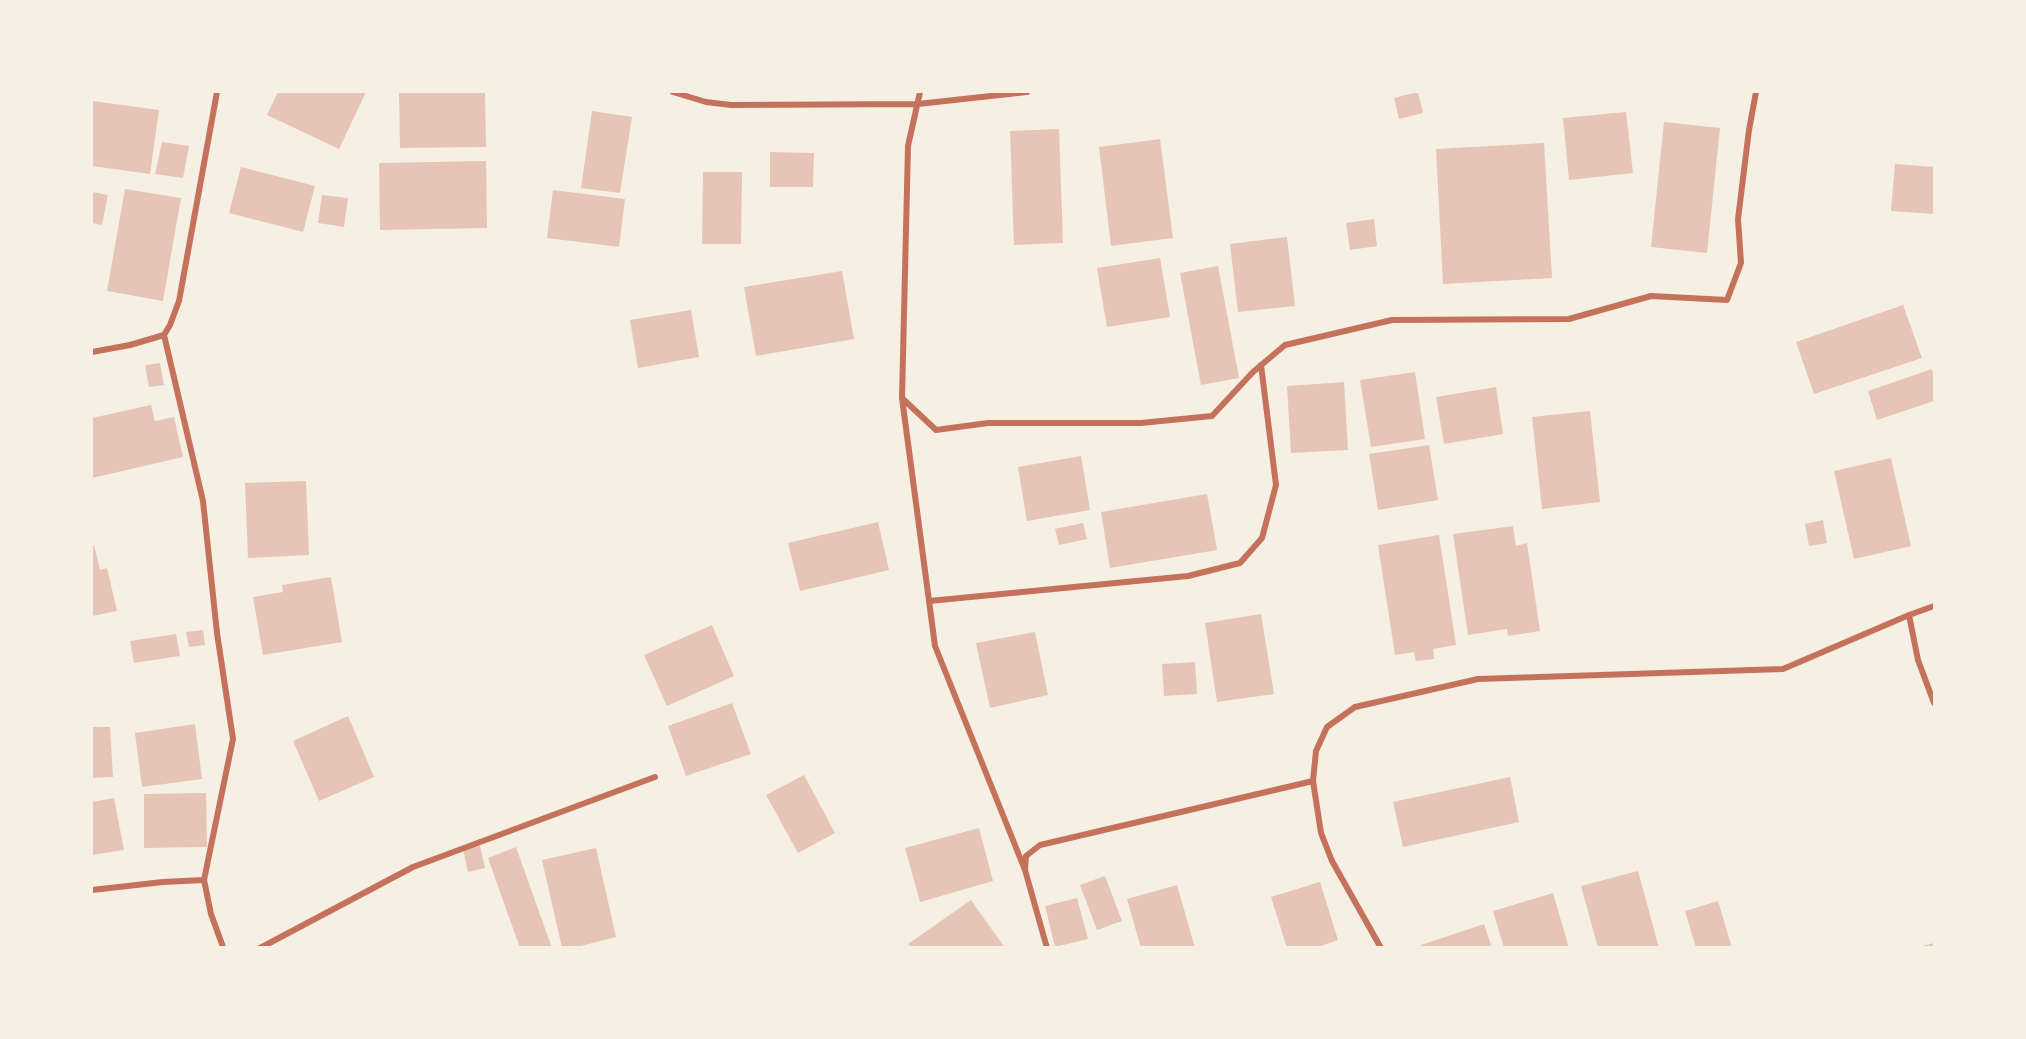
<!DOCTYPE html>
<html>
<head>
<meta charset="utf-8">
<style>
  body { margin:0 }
  #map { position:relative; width:2026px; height:1039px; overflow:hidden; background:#f6efe4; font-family:"Space Grotesk",sans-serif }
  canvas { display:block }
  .frame { position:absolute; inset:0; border:93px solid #f6efe4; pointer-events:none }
</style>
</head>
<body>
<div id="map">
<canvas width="2026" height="1039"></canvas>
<div class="frame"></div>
</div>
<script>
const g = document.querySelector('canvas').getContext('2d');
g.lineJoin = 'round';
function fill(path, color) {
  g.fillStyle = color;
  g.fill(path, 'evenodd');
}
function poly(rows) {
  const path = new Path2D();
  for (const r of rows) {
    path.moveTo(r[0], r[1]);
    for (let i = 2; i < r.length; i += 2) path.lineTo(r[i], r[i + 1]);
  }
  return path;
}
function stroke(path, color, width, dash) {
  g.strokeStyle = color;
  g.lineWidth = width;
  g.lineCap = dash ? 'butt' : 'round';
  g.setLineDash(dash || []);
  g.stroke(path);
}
const building = poly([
  [278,92,366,92,339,149,267,115],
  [399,92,485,92,486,147,400,148],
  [1418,92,1423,113,1399,119,1394,98],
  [92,101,159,110,150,174,92,166],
  [592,111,632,117,620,193,581,188],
  [1626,112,1633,173,1569,180,1563,118],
  [1664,122,1720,128,1707,253,1651,247],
  [1059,129,1063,243,1014,245,1010,131],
  [1160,139,1173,238,1111,246,1099,147],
  [162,142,189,146,183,178,155,174],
  [1544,143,1552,278,1443,284,1436,149],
  [770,152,814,153,813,187,770,187],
  [486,161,487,228,380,230,379,163],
  [1895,164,1934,167,1934,214,1891,211],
  [241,167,315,186,303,232,229,213],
  [703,172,742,172,741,244,702,244],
  [125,189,181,198,163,301,107,291],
  [553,190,625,199,619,247,547,238],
  [92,192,108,195,102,225,92,223],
  [322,195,348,198,344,227,318,223],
  [1374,219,1377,246,1350,250,1346,223],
  [1287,237,1295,306,1238,312,1230,244],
  [1160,258,1170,317,1107,327,1097,268],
  [1218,266,1239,378,1201,385,1180,273],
  [842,271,854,339,756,356,744,287],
  [1903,305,1922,358,1814,394,1796,342],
  [691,310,699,357,638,368,630,320],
  [160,363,164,385,149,387,145,365],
  [1932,369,1934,378,1934,401,1877,420,1868,391],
  [1415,372,1425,439,1371,447,1360,380],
  [1344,382,1348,450,1291,453,1287,386],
  [1496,387,1503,434,1444,444,1436,397],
  [151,405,155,421,174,417,183,457,92,478,92,418],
  [1590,411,1600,502,1542,509,1532,417],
  [1429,445,1438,500,1378,510,1369,454],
  [1081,456,1090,510,1027,521,1018,467],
  [1891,458,1911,546,1854,559,1834,471],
  [306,481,309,555,248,558,245,483],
  [1207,494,1217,550,1110,568,1101,512],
  [1823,520,1827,543,1809,546,1805,524],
  [878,522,889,570,800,591,788,543],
  [1083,523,1087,539,1059,545,1055,529],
  [1513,526,1516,546,1527,543,1540,631,1508,636,1507,629,1468,635,1453,534],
  [1439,535,1456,645,1433,649,1434,659,1416,661,1414,652,1395,655,1378,545],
  [94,545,100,570,107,568,117,611,92,616,92,546],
  [331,577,342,642,263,655,253,597,283,592,282,585],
  [1261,614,1274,694,1217,702,1205,623],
  [712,625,734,676,667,706,644,655],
  [203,630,205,645,189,647,186,632],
  [1035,632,1048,695,990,708,976,643],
  [176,634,180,656,134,663,130,641],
  [1195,662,1197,694,1164,696,1162,664],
  [732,703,751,754,686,776,668,726],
  [348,716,374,777,319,801,293,741],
  [195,724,202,779,142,787,135,733],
  [92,727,110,727,113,777,92,778],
  [804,775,835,833,798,853,766,795],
  [1510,777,1519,822,1403,847,1393,802],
  [206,793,207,847,144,848,144,794],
  [114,798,124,850,92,855,92,802],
  [979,828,993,881,920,902,905,848],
  [480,846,485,868,468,872,463,849],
  [516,847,552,948,520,948,488,858],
  [596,848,616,937,573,948,562,948,542,860],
  [1638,871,1659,948,1598,948,1581,886],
  [1105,876,1122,921,1097,930,1080,885],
  [1320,882,1338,940,1315,948,1287,948,1271,897],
  [1177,885,1195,948,1141,948,1127,899],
  [1553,893,1569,948,1504,948,1493,911],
  [1077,898,1088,939,1055,947,1045,906],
  [971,900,1005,948,911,948,908,944],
  [1718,901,1732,948,1696,948,1685,911],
  [1484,924,1492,948,1421,948,1421,945],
  [1934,943,1934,948,1919,948,1919,947]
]);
const minor = poly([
  [673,92,706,102,731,105,918,104,1027,92],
  [920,92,908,146,902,398,935,646,1025,870],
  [164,335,203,501,217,633,233,739,204,880],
  [92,352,130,345,164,335,170,325,179,301,217,92],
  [902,398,936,430,988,423,1141,423,1212,416,1253,372,1285,345,1392,320,1569,319,1651,296,1727,300,1741,263,1738,219,1749,130,1756,92],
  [929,601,1188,576,1240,563,1262,538,1276,485,1261,365],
  [1934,606,1909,615,1918,660,1934,703],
  [92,890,163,882,204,880,211,914,223,947,224,948],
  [260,948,413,867,655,777],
  [1047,948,1025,870,1026,856,1040,845,1313,781],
  [1381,948,1332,861,1321,833,1313,781,1316,751,1327,727,1355,707,1478,679,1783,669,1909,615]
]);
fill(building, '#e6c5b7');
stroke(minor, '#c5725c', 6);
</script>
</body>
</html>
